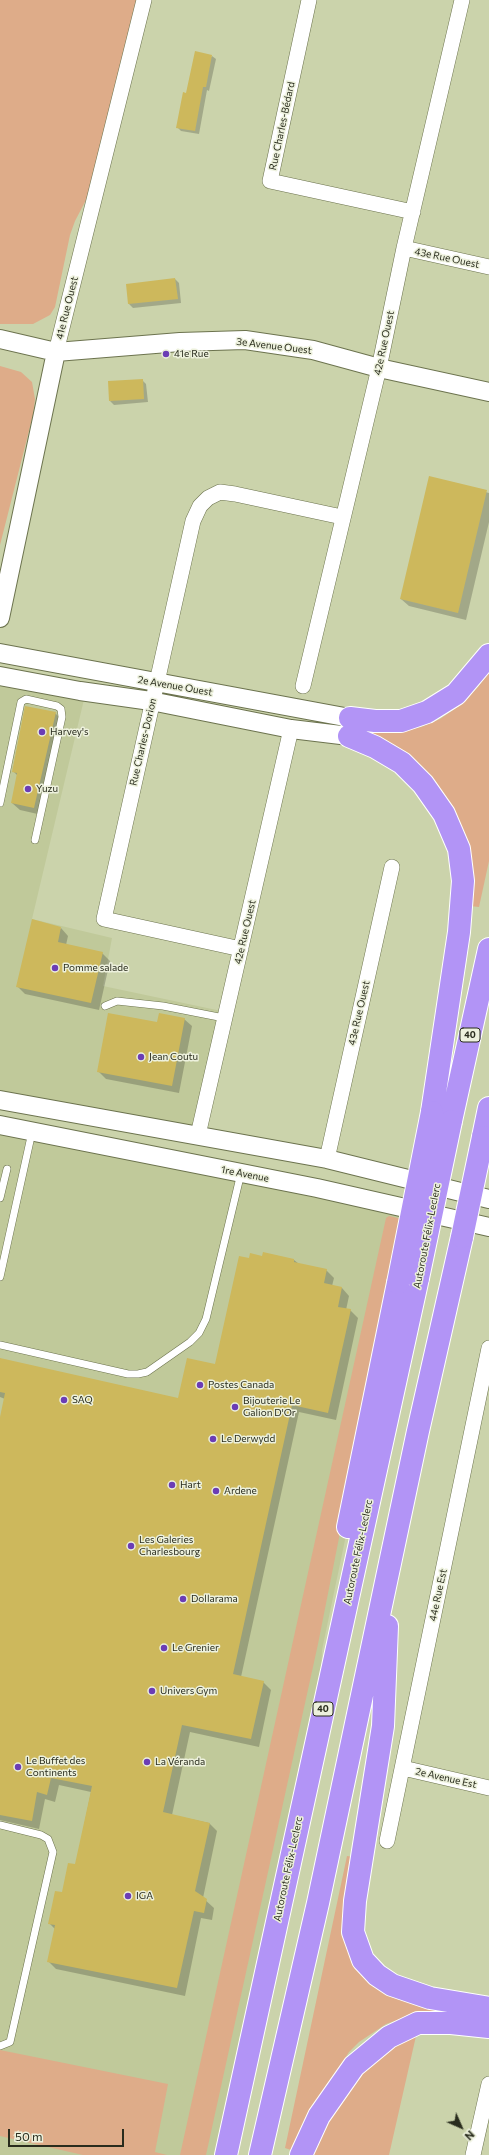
<!DOCTYPE html>
<html>
<head>
<meta charset="utf-8">
<style>
  body { margin:0 }
  #map { position:relative; width:489px; height:2155px; overflow:hidden; background:#cbd3ab; font-family:Commissioner,sans-serif }
  canvas { display:block }
  .north { position:absolute; left:441px; top:2107px; width:40px; height:40px; -webkit-text-stroke:3px #edf1dd; paint-order:stroke; rotate:135deg; font-size:11px; font-weight:700; line-height:16px; text-align:center; color:#292c1d }
  .north::after { content:''; display:block; margin:auto; width:14px; height:18px; background:#292c1d; clip-path:polygon(50% 0,100% 100%,50% 72%,0 100%) }
  .scale { position:absolute; left:8px; top:2129px; width:116px; height:18px; box-sizing:border-box; border:2px solid #292c1d; border-top:0; padding-left:5px; font-size:12px; line-height:14px; white-space:nowrap; color:#292c1d; -webkit-text-stroke:3px #edf1dd; paint-order:stroke }
</style>
</head>
<body>
<div id="map">
<canvas width="489" height="2155"></canvas>
<div class="north">N</div>
<div class="scale">50 m</div>
</div>
<script>
const g = document.querySelector('canvas').getContext('2d');
g.lineJoin = 'round';
function fill(path, color) {
  g.fillStyle = color;
  g.fill(path, 'evenodd');
}
function poly(rows) {
  const path = new Path2D();
  for (const r of rows) {
    path.moveTo(r[0], r[1]);
    for (let i = 2; i < r.length; i += 2) path.lineTo(r[i], r[i + 1]);
  }
  return path;
}
function stroke(path, color, width, dash) {
  g.strokeStyle = color;
  g.lineWidth = width;
  g.lineCap = dash ? 'butt' : 'round';
  g.setLineDash(dash || []);
  g.stroke(path);
}
function label(font, color, halo, rows, align = 'center') {
  g.font = font + ' Commissioner,sans-serif';
  g.lineWidth = 3;
  g.setLineDash([]);
  g.textBaseline = 'middle';
  g.strokeStyle = halo;
  g.fillStyle = color;
  for (const [text, x, y, turn = 0] of rows) {
    g.save();
    g.translate(x, y);
    g.rotate((+turn || 0) * Math.PI / 180);
    g.textAlign = isNaN(turn) ? turn : align;
    if (halo) g.strokeText(text, 0, 0);
    g.fillText(text, 0, 0);
    g.restore();
  }
}
const built = poly([
  [0,676,86,691,32,919,112,938,103,986,226,1012,198,1135,0,1100],
  [0,1125,406,1207,369,1425,322,1650,319,1729,222,2155,0,2155]
]);
const green = poly([
  [0,0,138,0,97,179,75,221,70,235,55,307,50,315,33,324,0,324],
  [0,366,21,372,32,382,35,399,33,415,0,545],
  [489,672,489,861,479,907,470,906,465,842,369,735,371,730,403,731,421,727,440,719,459,706,478,687],
  [389,1216,402,1219,318,1644,206,2155,180,2155,386,1218],
  [347,1856,353,1857,360,1964,458,2015,433,2012,403,2018,386,2024,359,2042,349,2052,326,2088,294,2151,285,2148],
  [416,2036,389,2155,312,2155,329,2117,361,2070,385,2047],
  [0,2050,168,2084,155,2152,167,2155,83,2155,0,2136]
]);
const shadow = poly([
  [212,56,216,59,209,91,207,90,199,134,181,131,177,127,187,94],
  [175,279,179,283,181,303,133,308,129,304,127,285],
  [142,380,146,384,148,402,114,405,110,401],
  [430,477,489,493,489,522,466,620,409,606,401,599],
  [55,713,63,721,42,815,20,810,12,803,18,776,13,771],
  [61,928,68,936,66,945,102,953,110,961,99,1010,25,994,17,986],
  [184,1019,192,1026,179,1093,106,1079,98,1071,158,1023],
  [263,1257,294,1260,299,1264,326,1270,334,1278,332,1286,342,1288,349,1296,346,1310,350,1310,358,1318,336,1420,299,1412,241,1677,263,1682,271,1690,259,1747,190,1732,172,1815,209,1823,217,1831,203,1898,214,1908,212,1920,201,1918,185,1996,56,1969,48,1961,55,1929,49,1923,76,1865,91,1792,59,1785,55,1802,45,1799,39,1829,0,1820,0,1422,5,1399,0,1397,0,1359,179,1399,216,1365,250,1259]
]);
const building = poly([
  [195,51,212,55,206,87,203,87,195,131,176,128,183,92,186,93],
  [175,278,178,299,128,304,126,284],
  [143,379,144,399,109,401,108,381],
  [429,476,487,490,458,613,400,599],
  [25,706,56,712,34,808,11,803,17,773,12,772],
  [32,919,61,927,58,942,103,952,91,1003,16,987],
  [108,1013,157,1022,159,1013,185,1018,172,1086,97,1072],
  [263,1252,294,1259,294,1262,327,1269,324,1283,342,1287,338,1307,351,1309,328,1413,292,1405,233,1674,264,1681,251,1739,182,1725,163,1812,210,1823,195,1891,207,1899,204,1913,194,1911,177,1988,47,1962,55,1925,48,1924,55,1891,62,1892,68,1863,75,1864,92,1786,51,1778,47,1795,37,1792,32,1821,0,1815,0,1417,5,1393,0,1392,0,1358,178,1398,187,1358,215,1364,239,1256,249,1258,250,1253,262,1256]
]);
const service = poly([
  [0,803,21,702,26,699,57,706,61,709,62,717,35,840],
  [105,1006,117,1001,163,1006,224,1018],
  [0,1198,7,1169],
  [0,1277,32,1132],
  [0,1345,128,1374,138,1374,147,1372,190,1342,199,1333,206,1319,241,1173],
  [0,1825,41,1835,48,1839,53,1852,10,2042,0,2046]
]);
const minor = poly([
  [309,0,270,181,413,212],
  [404,248,489,267],
  [56,352,144,0],
  [303,686,379,368,404,248,462,0],
  [241,949,104,919,193,521,200,506,208,498,220,492,235,494,342,517],
  [198,1135,291,729],
  [327,1159,392,867],
  [403,1768,489,1788],
  [387,1841,489,1348],
  [473,2155,489,2084]
]);
const tertiary = poly([
  [0,339,56,352,180,342,245,340,313,350,379,368,489,392],
  [0,618,56,352],
  [0,653,350,718],
  [0,676,80,691,151,701,291,729,349,736],
  [0,1100,327,1159,489,1199],
  [0,1125,317,1188,489,1227]
]);
const motorway = poly([
  [350,718,375,721,401,721,427,712,456,694,489,655],
  [349,736,375,747,402,763,423,784,444,814,459,849,463,881,459,932,432,1112],
  [451,1121,489,949],
  [483,1137,489,1108],
  [348,1527,398,1283],
  [387,1626,383,1726,355,1901,353,1932,363,1960,377,1975,392,1985,430,1998,489,2008],
  [226,2155,418,1278],
  [260,2155,318,1903,418,1431,462,1237],
  [301,2155,319,2116,354,2066,389,2037,418,2023,451,2023,489,2027]
]);
const motorwayBridge = poly([
  [462,1237,483,1137],
  [418,1278,451,1121],
  [398,1283,432,1112]
]);
const markers = [
  [166,354,4,"#6b3db5"],
  [42,732,4,"#6b3db5"],
  [28,789,4,"#6b3db5"],
  [55,968,4,"#6b3db5"],
  [141,1057,4,"#6b3db5"],
  [200,1385,4,"#6b3db5"],
  [64,1400,4,"#6b3db5"],
  [235,1407,4,"#6b3db5"],
  [213,1439,4,"#6b3db5"],
  [172,1485,4,"#6b3db5"],
  [216,1491,4,"#6b3db5"],
  [131,1546,4,"#6b3db5"],
  [183,1599,4,"#6b3db5"],
  [164,1648,4,"#6b3db5"],
  [152,1691,4,"#6b3db5"],
  [147,1762,4,"#6b3db5"],
  [18,1767,4,"#6b3db5"],
  [128,1896,4,"#6b3db5"]
];
const shields = [
  [470,1035,20],
  [323,1709,20]
];
const shieldNames = [
  ["40",470,1035],
  ["40",323,1709]
];
const streetNames = [
  ["Rue Charles-Bédard",282,126,-78],
  ["43e Rue Ouest",447,258,12],
  ["41e Rue Ouest",67,308,-76],
  ["42e Rue Ouest",384,343,-78],
  ["3e Avenue Ouest",274,346,7],
  ["2e Avenue Ouest",175,686,10],
  ["Rue Charles-Dorion",143,742,-77],
  ["42e Rue Ouest",245,932,-77],
  ["43e Rue Ouest",359,1013,-77],
  ["1re Avenue",245,1174,11],
  ["Autoroute Félix-Leclerc",427,1236,-79],
  ["Autoroute Félix-Leclerc",358,1552,-78],
  ["44e Rue Est",438,1595,-78],
  ["2e Avenue Est",446,1778,13],
  ["Autoroute Félix-Leclerc",288,1869,-78]
];
const poiNames = [
  ["41e Rue",174,354],
  ["Harvey's",50,732],
  ["Yuzu",36,789],
  ["Pomme salade",63,968],
  ["Jean Coutu",149,1057],
  ["Postes Canada",208,1385],
  ["SAQ",72,1400],
  ["Bijouterie Le",243,1401],
  ["Galion D'Or",243,1413],
  ["Le Derwydd",221,1439],
  ["Hart",180,1485],
  ["Ardene",224,1491],
  ["Les Galeries",139,1540],
  ["Charlesbourg",139,1552],
  ["Dollarama",191,1599],
  ["Le Grenier",172,1648],
  ["Univers Gym",160,1691],
  ["Le Buffet des",26,1761],
  ["Continents",26,1773],
  ["La Véranda",155,1762],
  ["IGA",136,1896]
];
fill(built, '#c0c99a');
fill(green, '#deac89');
fill(shadow, '#0003');
fill(building, '#cdb85c');
stroke(service, '#6c734e', 8);
stroke(minor, '#6c734e', 16);
stroke(tertiary, '#6c734e', 20);
stroke(motorway, '#fff', 24);
stroke(service, '#fff', 7);
stroke(minor, '#fff', 15);
stroke(tertiary, '#fff', 18);
stroke(motorway, '#b294f6', 22);
stroke(motorwayBridge, '#fff', 24, []);
stroke(motorwayBridge, '#b294f6', 22);
for (const [x, y, r, color] of markers) {
  const dot = new Path2D();
  dot.arc(x, y, r, 0, 2 * Math.PI);
  g.fillStyle = color;
  g.fill(dot);
  stroke(dot, '#edf1dd', 1.5);
}
for (const [x, y, w] of shields) {
  const box = new Path2D();
  box.roundRect(x - w / 2, y - 7, w, 14, 3);
  g.fillStyle = '#edf1dd';
  g.fill(box);
  stroke(box, '#292c1d', 1);
}
label('bold 9px', '#292c1d', null, shieldNames);
label('10px', '#292c1d', '#edf1dd', streetNames);
label('10px', '#292c1d', '#edf1dd', poiNames, 'left');
</script>
</body>
</html>
